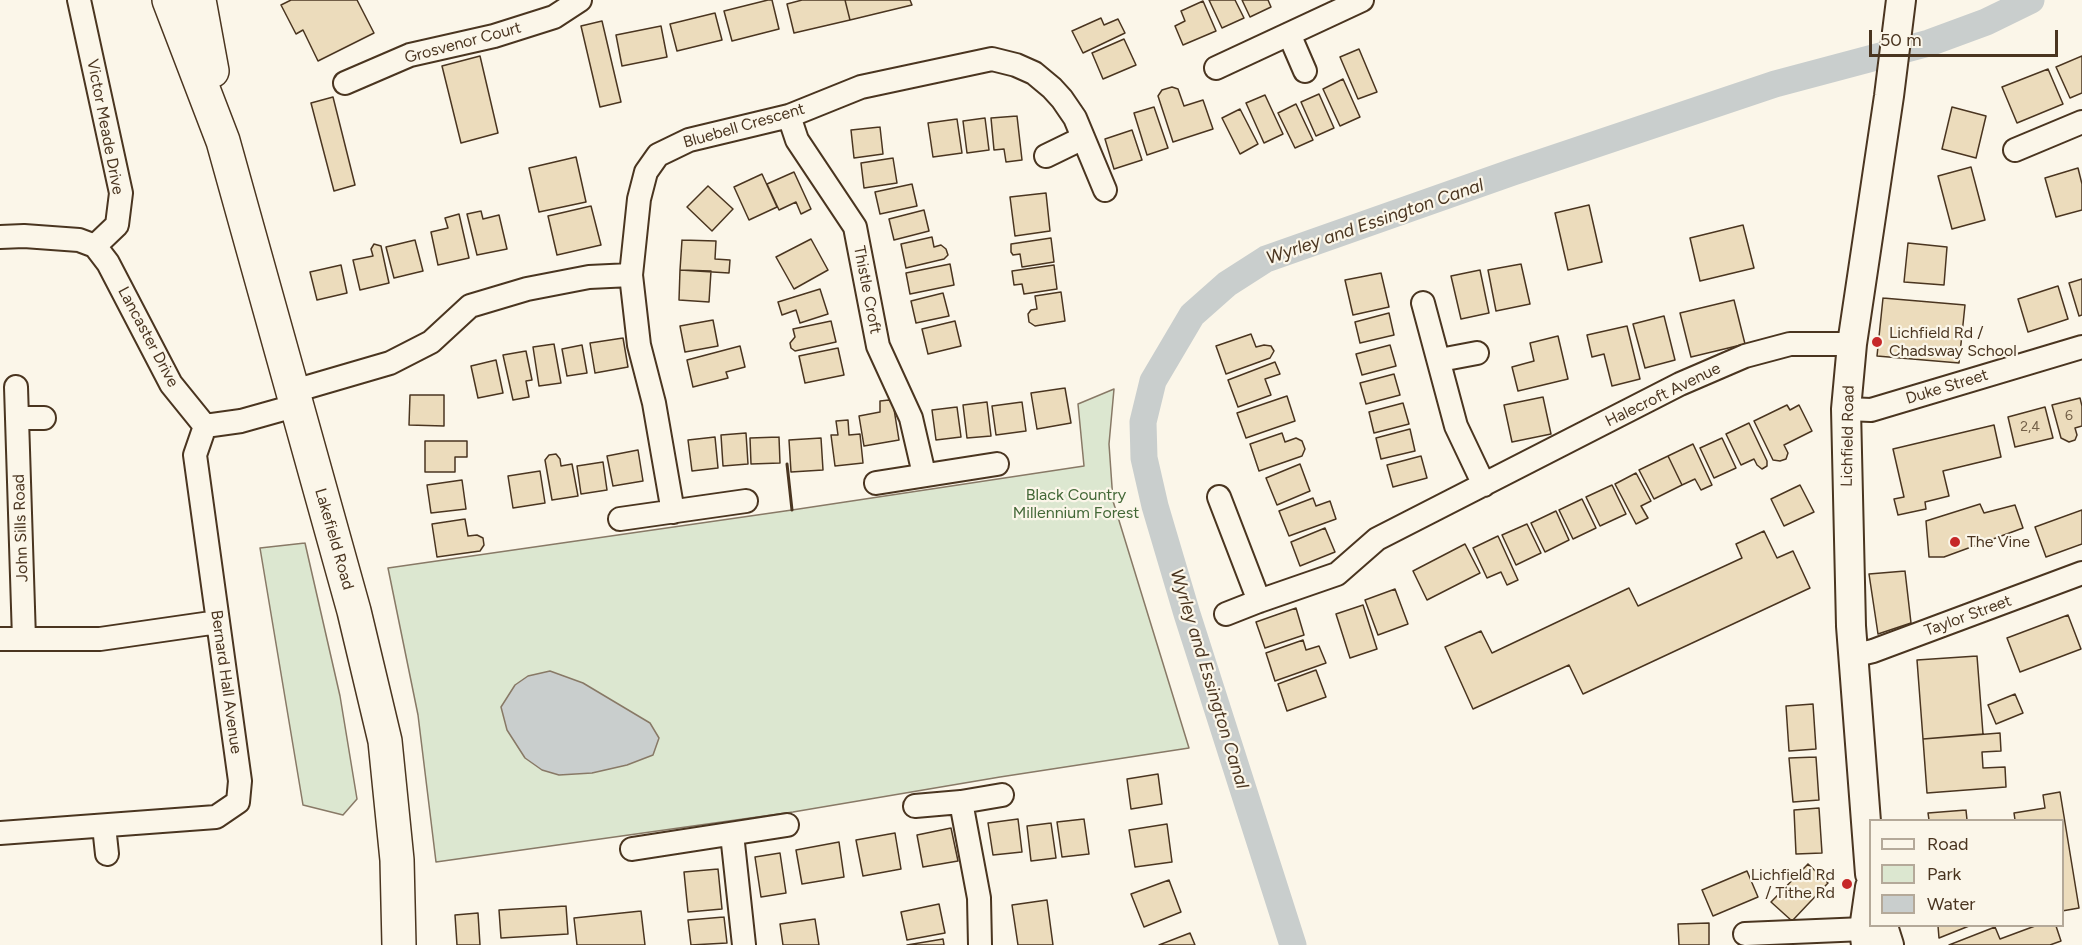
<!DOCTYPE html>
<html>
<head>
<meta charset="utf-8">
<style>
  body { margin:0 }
  #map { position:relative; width:2082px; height:945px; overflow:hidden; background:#fbf6e9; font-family:Figtree,sans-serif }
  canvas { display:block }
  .legend { position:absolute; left:1869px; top:819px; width:195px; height:108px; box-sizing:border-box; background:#fbf6e9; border:2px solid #b4a999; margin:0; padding:8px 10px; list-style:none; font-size:18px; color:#4a3520 }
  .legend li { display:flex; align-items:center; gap:12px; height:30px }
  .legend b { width:30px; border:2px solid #b4a999 }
  .scale { position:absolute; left:1869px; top:30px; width:189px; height:27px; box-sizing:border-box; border:3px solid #4a3520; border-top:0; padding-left:8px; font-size:18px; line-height:21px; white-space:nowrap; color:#4a3520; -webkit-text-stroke:4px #fbf6e9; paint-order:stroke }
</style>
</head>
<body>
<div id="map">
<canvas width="2082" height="945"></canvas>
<ul class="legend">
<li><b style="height:8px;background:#fbf6e9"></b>Road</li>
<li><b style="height:16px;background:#dce7d0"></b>Park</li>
<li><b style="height:16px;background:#c9cecd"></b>Water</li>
</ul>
<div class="scale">50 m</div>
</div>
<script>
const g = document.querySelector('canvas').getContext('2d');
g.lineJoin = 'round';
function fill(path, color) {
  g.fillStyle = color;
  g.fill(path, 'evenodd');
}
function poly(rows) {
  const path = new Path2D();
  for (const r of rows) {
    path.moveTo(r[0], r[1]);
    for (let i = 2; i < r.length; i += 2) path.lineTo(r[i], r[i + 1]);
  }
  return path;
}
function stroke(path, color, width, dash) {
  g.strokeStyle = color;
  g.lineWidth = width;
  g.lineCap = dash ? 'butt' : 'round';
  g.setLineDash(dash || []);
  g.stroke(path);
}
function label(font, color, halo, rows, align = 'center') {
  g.font = font + ' Figtree,sans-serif';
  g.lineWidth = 4.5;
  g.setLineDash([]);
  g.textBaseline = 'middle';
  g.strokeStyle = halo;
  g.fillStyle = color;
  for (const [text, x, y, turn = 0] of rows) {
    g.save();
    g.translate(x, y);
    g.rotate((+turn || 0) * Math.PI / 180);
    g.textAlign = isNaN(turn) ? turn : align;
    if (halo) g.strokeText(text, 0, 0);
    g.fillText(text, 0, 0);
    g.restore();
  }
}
const green = poly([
  [1114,389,1109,444,1113,501,1189,748,1000,777,793,812,436,862,418,715,388,568,792,510,1084,466,1078,404,1114,389],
  [305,543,340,696,357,799,343,815,303,805,260,548,305,543]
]);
const water = poly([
  [550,671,583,683,650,723,659,738,653,755,627,765,592,773,559,775,542,770,525,758,507,730,501,707,515,685,528,676,550,671]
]);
const canal = poly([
  [1293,945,1187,614,1155,506,1144,458,1143,422,1153,381,1192,315,1227,284,1266,259,1513,172,1775,84,1929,43,1986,22,2031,0]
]);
const building = poly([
  [291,0,357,0,374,33,318,61,303,30,296,34,281,5,291,0],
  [768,0,772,0,779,29,732,41,724,11,768,0],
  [802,0,845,0,850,20,794,33,787,4,802,0],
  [845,0,910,0,912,5,850,20,845,0],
  [1209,0,1235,0,1244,18,1222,28,1209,0],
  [1242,0,1268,0,1271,7,1250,17,1242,0],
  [1203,1,1216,31,1183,45,1175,26,1185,21,1181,11,1203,1],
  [715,13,722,40,677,51,670,24,715,13],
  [1101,18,1104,25,1118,19,1125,33,1083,53,1072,31,1101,18],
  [602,21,621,102,600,107,581,26,602,21],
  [661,26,667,57,622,66,616,35,661,26],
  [1124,39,1136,65,1103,79,1092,53,1124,39],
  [1359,49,1377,92,1358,99,1340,57,1359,49],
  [480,56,498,133,461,143,442,66,480,56],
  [2082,56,2082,93,2070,98,2056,67,2082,56],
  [2048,69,2063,104,2017,123,2002,87,2048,69],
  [1343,79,1360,117,1340,126,1323,89,1343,79],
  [1172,87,1178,89,1184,106,1203,100,1213,129,1173,142,1158,96,1162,90,1172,87],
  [1319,94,1334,128,1316,136,1301,102,1319,94],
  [1265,95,1283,134,1264,143,1246,103,1265,95],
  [333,97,355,185,334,191,311,103,333,97],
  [1296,104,1313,140,1295,148,1278,113,1296,104],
  [1154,107,1168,148,1147,155,1134,113,1154,107],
  [1952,107,1986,116,1976,158,1942,149,1952,107],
  [1240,109,1258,144,1240,154,1222,118,1240,109],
  [1017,116,1022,160,1006,162,1004,149,994,150,991,118,1017,116],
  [985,118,989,150,967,153,963,121,985,118],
  [957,119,962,153,933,157,928,123,957,119],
  [880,127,883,154,854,158,851,130,880,127],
  [1132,130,1142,160,1114,169,1105,139,1132,130],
  [576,157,586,202,539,212,529,168,576,157],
  [893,158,897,183,864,188,861,163,893,158],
  [1971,167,1985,220,1952,229,1938,176,1971,167],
  [2078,168,2082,184,2082,210,2056,217,2045,178,2078,168],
  [794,172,811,209,801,214,796,202,779,210,767,184,794,172],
  [762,174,777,207,749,220,734,187,762,174],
  [912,184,917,206,880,214,875,192,912,184],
  [708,186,733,209,712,231,687,207,708,186],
  [1046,193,1050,231,1015,236,1010,197,1046,193],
  [1589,205,1602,262,1568,270,1555,213,1589,205],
  [591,206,601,245,557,255,548,216,591,206],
  [924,210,929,231,894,240,889,219,924,210],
  [481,211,483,219,499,215,507,249,477,255,467,214,481,211],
  [459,214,469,258,438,265,431,232,448,228,445,218,459,214],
  [1743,225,1754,268,1700,281,1690,238,1743,225],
  [932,237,934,247,941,245,946,249,948,255,944,259,906,268,901,244,932,237],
  [1051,238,1054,262,1022,267,1020,254,1013,255,1011,252,1011,244,1051,238],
  [811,239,828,270,794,289,776,257,811,239],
  [415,240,423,271,394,278,386,247,415,240],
  [682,240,716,241,715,259,730,260,729,273,680,270,682,240],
  [1908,243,1947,247,1944,285,1904,282,1908,243],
  [374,244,381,246,389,283,360,290,353,260,373,256,371,249,374,244],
  [950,264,954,285,910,294,906,273,950,264],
  [1521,264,1530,304,1496,311,1488,270,1521,264],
  [341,265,347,293,317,300,310,272,341,265],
  [1054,265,1057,289,1024,294,1022,284,1014,285,1012,271,1054,265],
  [680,270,711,271,709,302,679,300,680,270],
  [1480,270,1489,313,1461,319,1451,276,1480,270],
  [1381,273,1389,307,1353,315,1345,280,1381,273],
  [2082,279,2082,315,2079,316,2069,283,2082,279],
  [2058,286,2068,319,2028,332,2018,299,2058,286],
  [820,289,828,314,800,323,796,310,782,315,778,302,820,289],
  [1061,292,1065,321,1035,326,1029,322,1028,314,1031,310,1037,309,1035,296,1061,292],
  [943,293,949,316,916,323,911,301,943,293],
  [1883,298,1965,305,1959,363,1877,356,1883,298],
  [1734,300,1745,344,1691,357,1680,313,1734,300],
  [1389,313,1394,335,1360,343,1355,322,1389,313],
  [1664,316,1675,360,1645,368,1633,324,1664,316],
  [713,320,718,346,685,352,680,326,713,320],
  [831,321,836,342,795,351,791,348,790,343,795,337,793,329,831,321],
  [955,321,961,346,928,354,922,329,955,321],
  [1627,326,1640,379,1612,386,1604,354,1592,357,1587,335,1627,326],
  [1251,334,1256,347,1264,345,1271,346,1274,351,1270,358,1226,374,1216,346,1251,334],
  [1558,336,1568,379,1518,391,1512,367,1534,361,1530,343,1558,336],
  [623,338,628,367,595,373,590,343,623,338],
  [554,344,561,383,539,386,533,347,554,344],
  [582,345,587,373,567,376,562,349,582,345],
  [1390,345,1396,366,1362,375,1356,354,1390,345],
  [740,346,745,367,726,372,728,378,693,387,687,360,740,346],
  [838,348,844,375,805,383,799,356,838,348],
  [526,351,532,380,526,381,529,397,513,400,503,355,526,351],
  [496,360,503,393,478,398,471,366,496,360],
  [1275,362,1280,374,1265,379,1271,395,1238,407,1228,380,1275,362],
  [1394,374,1400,395,1366,404,1360,383,1394,374],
  [1065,388,1071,423,1037,429,1031,393,1065,388],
  [410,395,444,395,444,426,409,425,410,395],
  [1287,396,1295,421,1246,438,1237,413,1287,396],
  [1543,397,1551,434,1512,442,1504,405,1543,397],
  [2080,398,2082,406,2082,426,2075,428,2077,435,2075,440,2069,442,2061,438,2052,405,2080,398],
  [889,400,893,403,899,440,864,446,859,416,880,412,880,401,889,400],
  [987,402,991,436,967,438,963,405,987,402],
  [1022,402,1026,431,996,435,992,406,1022,402],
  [1403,403,1409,424,1374,433,1369,412,1403,403],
  [1787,405,1790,410,1799,405,1812,431,1784,445,1788,453,1786,459,1780,461,1773,460,1754,421,1787,405],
  [957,407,961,437,936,440,932,410,957,407],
  [2045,407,2053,438,2015,447,2008,417,2045,407],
  [848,420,849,435,860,434,863,463,835,466,831,435,838,435,836,421,848,420],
  [1749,423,1767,461,1767,466,1762,469,1757,465,1754,459,1741,465,1726,434,1749,423],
  [1994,425,2001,457,1943,471,1949,496,1925,502,1926,509,1898,515,1894,499,1904,497,1893,449,1994,425],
  [1410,429,1415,451,1381,459,1376,438,1410,429],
  [746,433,748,464,723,466,721,435,746,433],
  [1282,433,1285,442,1296,438,1302,441,1305,449,1302,456,1259,471,1250,444,1282,433],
  [715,437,718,468,692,471,688,440,715,437],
  [779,437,780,463,751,464,750,438,779,437],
  [821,438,823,470,791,472,789,440,821,438],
  [1722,438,1736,468,1714,478,1700,448,1722,438],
  [425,441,467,441,467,457,455,457,455,472,425,472,425,441],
  [1693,444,1712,485,1701,490,1695,479,1682,485,1668,456,1693,444],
  [638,450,643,481,613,486,607,456,638,450],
  [556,454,560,459,561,466,572,464,578,496,552,500,545,460,549,455,556,454],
  [1421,456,1427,478,1393,487,1387,465,1421,456],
  [1668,456,1682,485,1654,499,1639,470,1668,456],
  [603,462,607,490,581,494,577,466,603,462],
  [1300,464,1310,491,1277,505,1266,478,1300,464],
  [540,471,545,503,513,508,508,476,540,471],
  [1636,473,1651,501,1641,506,1648,518,1636,524,1615,484,1636,473],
  [462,480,466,509,431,513,427,485,462,480],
  [1612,485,1626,514,1600,526,1586,497,1612,485],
  [1800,485,1814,512,1784,526,1771,499,1800,485],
  [1313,498,1316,506,1330,501,1336,519,1289,536,1279,511,1313,498],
  [1582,499,1596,528,1573,539,1559,510,1582,499],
  [1980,504,1984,513,2015,505,2023,528,1944,557,1929,557,1926,521,1980,504],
  [2082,510,2082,544,2046,557,2035,527,2082,510],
  [1556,511,1569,540,1545,552,1531,523,1556,511],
  [465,519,468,536,477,535,483,538,484,545,480,551,437,557,432,524,465,519],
  [1527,524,1541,553,1516,565,1502,535,1527,524],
  [1325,528,1335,552,1300,566,1291,542,1325,528],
  [1764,531,1777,558,1793,551,1810,588,1583,694,1569,665,1473,709,1445,647,1481,631,1492,653,1629,588,1638,606,1742,558,1736,544,1764,531],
  [1498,536,1518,580,1507,585,1501,572,1487,578,1473,548,1498,536],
  [1465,544,1480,573,1427,600,1413,571,1465,544],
  [1905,571,1911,623,1878,634,1869,574,1905,571],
  [1395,589,1408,624,1378,635,1365,600,1395,589],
  [1363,605,1377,649,1350,658,1336,614,1363,605],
  [1296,608,1304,635,1265,648,1256,622,1296,608],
  [2068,615,2081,649,2020,672,2007,638,2068,615],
  [1303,640,1306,650,1319,646,1326,663,1275,681,1266,653,1303,640],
  [1977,656,1983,734,1923,739,1917,660,1977,656],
  [1316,670,1326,697,1287,711,1278,684,1316,670],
  [2015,694,2023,713,1996,724,1988,705,2015,694],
  [1813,704,1816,749,1789,751,1786,706,1813,704],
  [2000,733,2001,751,1982,752,1983,768,2005,767,2006,787,1927,793,1923,739,2000,733],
  [1816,757,1819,800,1793,802,1789,758,1816,757],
  [1158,774,1162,804,1131,809,1127,779,1158,774],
  [2060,792,2079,908,2062,911,2062,820,2015,820,2014,813,2045,808,2043,795,2060,792],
  [1819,808,1822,853,1796,854,1794,810,1819,808],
  [1966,810,1967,820,1929,820,1928,813,1966,810],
  [1018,819,1022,852,993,855,988,823,1018,819],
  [1084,819,1089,854,1062,857,1057,822,1084,819],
  [1051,823,1056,858,1031,861,1027,826,1051,823],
  [1167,824,1172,862,1135,867,1129,830,1167,824],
  [951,828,958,861,923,867,917,835,951,828],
  [895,833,901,869,863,876,856,840,895,833],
  [839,842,844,877,802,884,796,850,839,842],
  [780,853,786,893,761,897,755,857,780,853],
  [1808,864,1828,883,1792,921,1771,902,1808,864],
  [718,869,722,909,688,912,684,872,718,869],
  [1747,871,1758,897,1713,916,1702,890,1747,871],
  [1169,880,1181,912,1144,927,1131,894,1169,880],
  [1047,900,1053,945,1018,945,1012,905,1047,900],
  [939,904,945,933,907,940,901,912,939,904],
  [566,906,568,934,501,938,499,910,566,906],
  [641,911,645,945,577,945,574,918,641,911],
  [478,913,480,945,457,945,455,915,478,913],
  [724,917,727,943,691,945,688,920,724,917],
  [815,919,819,945,783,945,780,924,815,919],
  [1709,923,1709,945,1679,945,1678,924,1709,923],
  [1938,926,1969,926,1939,938,1938,926],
  [2035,926,2056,926,2061,941,2050,945,1949,945,1995,927,2000,939,2035,926],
  [1190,933,1195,945,1159,945,1190,933],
  [943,939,944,945,907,945,943,939]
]);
const minor = poly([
  [79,0,121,193,117,225,95,246],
  [1289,34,1305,71],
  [1216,68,1362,0],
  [345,83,410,55,494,36,554,17,580,0],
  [789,116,797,140,855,227,878,346,911,418,924,474],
  [2015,150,2082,122],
  [1046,156,1083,138],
  [0,237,24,236,79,240,95,246,108,263,171,384,205,426,241,421,298,405],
  [1423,303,1456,426,1484,485],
  [1440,360,1477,353],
  [16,387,24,639],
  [294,391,390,363,431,342,470,306,527,289,589,277,631,275],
  [1846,409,1871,410,2082,347],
  [18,418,44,418],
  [876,483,997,464],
  [1219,497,1259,601],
  [673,512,654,403,639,345,631,275,639,199,646,172,658,155,689,140,789,116,861,87,992,59,1016,65,1034,73,1052,88,1062,99,1075,118,1105,190],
  [620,519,746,501],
  [1226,614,1259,601,1337,574,1377,539,1680,384,1745,356,1790,344,1852,344],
  [0,639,100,639,218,622],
  [1852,656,1873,651,2082,573],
  [961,802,979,898,980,945],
  [915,806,961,802,1002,795],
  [104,826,107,854],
  [0,833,216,817,238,802,240,781,195,455,205,426],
  [732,834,744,945],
  [632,849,787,825],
  [1745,934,1864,929]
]);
const tertiary = poly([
  [1870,874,1851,626,1846,409,1852,344,1889,96,1901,0],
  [1883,926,1889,945],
  [1866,945,1864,929,1870,887]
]);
const primary = poly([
  [169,0,223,141,354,611,385,741,397,860,399,945],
  [199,0,212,71]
]);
const wall = poly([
  [787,464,792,510]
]);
const markers = [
  [1877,342,6,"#c62828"],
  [1955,542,6,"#c62828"],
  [1847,884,6,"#c62828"]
];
const numberNames = [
  ["6",2069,416],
  ["2,4",2030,427]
];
const streetNames = [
  ["Grosvenor Court",463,43,-15],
  ["Bluebell Crescent",744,126,-16],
  ["Victor Meade Drive",105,127,79],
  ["Thistle Croft",867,290,79],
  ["Lancaster Drive",148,337,62],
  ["Duke Street",1947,387,-17],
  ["Halecroft Avenue",1663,395,-26],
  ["Lichfield Road",1848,436,-89],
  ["John Sills Road",21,528,-92],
  ["Lakefield Road",334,539,74],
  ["Taylor Street",1968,616,-20],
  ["Bernard Hall Avenue",226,682,82]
];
const poiNames = [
  ["Lichfield Rd /",1889,333],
  ["Chadsway School",1889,351],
  ["The Vine",1967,542],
  ["Lichfield Rd",1835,875,"right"],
  ["/ Tithe Rd",1835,893,"right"]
];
const parkNames = [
  ["Black Country",1076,495],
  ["Millennium Forest",1076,513]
];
const waterNames = [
  ["Wyrley and Essington Canal",1375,222,-19],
  ["Wyrley and Essington Canal",1209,679,73]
];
fill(green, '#dce7d0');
stroke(green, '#887966', 1.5);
fill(water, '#c9cecd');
stroke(water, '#887966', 1.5);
stroke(canal, '#c9cecd', 27);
fill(building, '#ecdcbc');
stroke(building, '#4a3520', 1.5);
stroke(minor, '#4a3520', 26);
stroke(tertiary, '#4a3520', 32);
stroke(primary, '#4a3520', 36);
stroke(minor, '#fbf6e9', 22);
stroke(tertiary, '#fbf6e9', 28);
stroke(primary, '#fbf6e9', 33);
stroke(wall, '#4a3520', 3);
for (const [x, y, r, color] of markers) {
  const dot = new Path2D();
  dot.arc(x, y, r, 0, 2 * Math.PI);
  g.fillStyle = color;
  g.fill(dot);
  stroke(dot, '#fbf6e9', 2);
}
label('14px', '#725f47', null, numberNames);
label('16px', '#4a3520', '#fbf6e9', streetNames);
label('16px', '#4a3520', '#fbf6e9', poiNames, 'left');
label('16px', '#436837', '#fbf6e9', parkNames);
label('italic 18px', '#4a3520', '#fbf6e9', waterNames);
</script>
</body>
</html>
